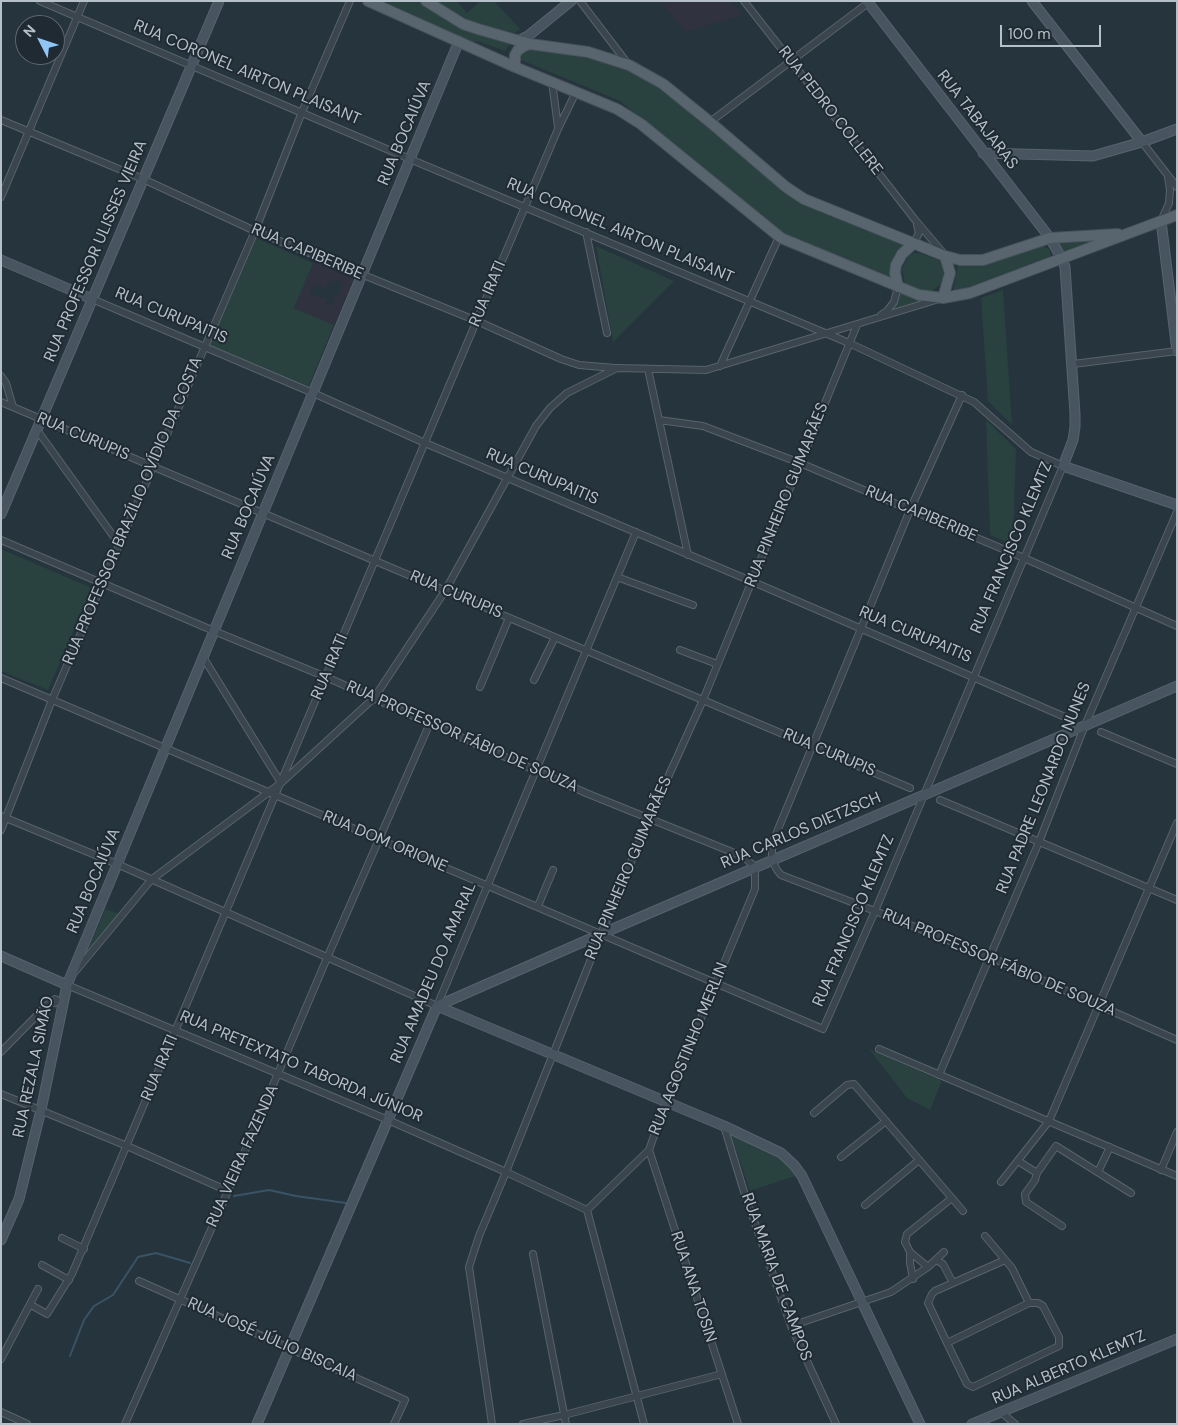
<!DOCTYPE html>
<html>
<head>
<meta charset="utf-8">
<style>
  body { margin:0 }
  #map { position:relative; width:1178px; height:1425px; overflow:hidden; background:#26343e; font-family:"DM Sans",sans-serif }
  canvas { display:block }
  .frame { position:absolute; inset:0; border:2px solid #b6c0c9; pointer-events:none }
  .north { position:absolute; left:15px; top:15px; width:50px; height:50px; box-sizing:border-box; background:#1f2a33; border:1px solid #5b666f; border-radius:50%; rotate:311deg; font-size:14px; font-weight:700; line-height:20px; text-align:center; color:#b6c0c9 }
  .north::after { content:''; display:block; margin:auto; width:18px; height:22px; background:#90c6f4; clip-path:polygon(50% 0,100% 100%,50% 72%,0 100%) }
  .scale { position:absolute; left:1000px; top:25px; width:101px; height:22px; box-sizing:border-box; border:2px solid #b6c0c9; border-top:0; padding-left:6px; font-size:15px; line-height:18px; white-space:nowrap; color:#b6c0c9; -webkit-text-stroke:4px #1f2a33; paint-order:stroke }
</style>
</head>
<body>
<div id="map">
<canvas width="1178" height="1425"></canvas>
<div class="frame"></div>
<div class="north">N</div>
<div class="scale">100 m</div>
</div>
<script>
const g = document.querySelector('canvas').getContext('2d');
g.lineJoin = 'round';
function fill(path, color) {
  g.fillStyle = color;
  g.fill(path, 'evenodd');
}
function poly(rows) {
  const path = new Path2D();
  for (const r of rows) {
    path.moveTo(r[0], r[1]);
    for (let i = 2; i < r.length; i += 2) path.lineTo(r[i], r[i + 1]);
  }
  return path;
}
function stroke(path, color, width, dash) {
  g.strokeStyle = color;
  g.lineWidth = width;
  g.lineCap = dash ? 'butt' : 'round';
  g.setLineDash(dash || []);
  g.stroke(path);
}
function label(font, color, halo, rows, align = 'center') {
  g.font = font + ' "DM Sans",sans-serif';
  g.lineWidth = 4;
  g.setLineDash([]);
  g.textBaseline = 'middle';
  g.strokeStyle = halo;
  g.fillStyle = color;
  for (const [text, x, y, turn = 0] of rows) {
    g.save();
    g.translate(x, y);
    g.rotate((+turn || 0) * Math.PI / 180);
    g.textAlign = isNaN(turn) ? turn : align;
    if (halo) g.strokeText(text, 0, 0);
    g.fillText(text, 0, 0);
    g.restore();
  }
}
const medical = poly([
  [666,1,731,1,742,15,685,32,663,4],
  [313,263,354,279,334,325,294,308],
  [335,280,343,283,340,291,338,291,340,292,338,296,334,295,333,298,334,299,332,306,325,303,327,299,310,295,314,284,325,289,329,281,332,282,333,285]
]);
const green = poly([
  [384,1,422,1,449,20,486,37,511,43,505,51,478,41,472,42],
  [436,1,457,1,467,13,480,1,494,1,520,29,515,33,476,23,449,11],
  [526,47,613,63,648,81,713,128,794,197,905,246,893,280,785,237,769,226,620,101,516,58],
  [256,238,313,263,294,308,334,325,308,388,209,346],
  [1110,238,1065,255,1057,242],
  [596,246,674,281,613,342],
  [1043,246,1049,249,1051,255,1049,259,1038,261,1038,263,967,289,953,292,958,265,977,266],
  [914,253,920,253,941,261,943,265,943,279,940,285,930,292,922,291,905,283,902,269,908,257],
  [1003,290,1012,425,988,401,981,298],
  [900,292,924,301,889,312,896,302],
  [986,420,1016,449,1013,545,990,535],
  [1,549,92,588,48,690,1,671],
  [105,909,120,914,87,952],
  [869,1049,942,1081,930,1110,907,1098],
  [731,1135,778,1158,789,1167,795,1176,750,1191]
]);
const stream = poly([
  [234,1196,269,1190,296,1196,346,1203],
  [70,1356,84,1320,94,1306,113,1295,138,1257,156,1253,190,1263]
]);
const street = poly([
  [580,1,628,64],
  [744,1,916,221,945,255],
  [552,82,558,127],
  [1,120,143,179,255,231,477,321,561,359,579,365,615,368],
  [710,122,868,3],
  [1142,142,1177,187],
  [1,197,84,1],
  [1161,221,1169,203,1170,190,1168,177],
  [586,232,607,333],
  [913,244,919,233,917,225],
  [92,299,313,393,425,443,751,581,1072,720],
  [881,315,887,311,894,302,898,287],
  [1073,364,1177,351],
  [720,366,779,237],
  [648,369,688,555],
  [1,376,6,383,13,407],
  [962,395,910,510,774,839,772,849,772,860,777,870,781,875,875,911,990,957,1177,1040],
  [1,402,910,788],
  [659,420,703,426,800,463,1024,558,1177,626],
  [37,430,119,544],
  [1,540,214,631,326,677,586,793,742,856,752,864,755,867,755,889,666,1102,649,1150,587,1210],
  [617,577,693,605],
  [680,650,717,664],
  [203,657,281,783],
  [1,678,823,1029,875,911,1063,466,1031,452,974,402,849,343,424,165,40,1],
  [534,680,555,637],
  [480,687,509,618],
  [1101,732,1177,764],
  [940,800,1177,900],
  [1,816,117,864,437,1006,636,532],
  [1,830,52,700,255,231,302,112,350,1],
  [538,906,553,870],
  [74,973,151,880,281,783,374,698,445,591,536,426,550,408,567,393,617,368,706,370,939,299],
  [67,985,388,1120,506,1172,587,1210],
  [879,1049,1177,1176],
  [1,1052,47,1005,52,1001,55,1003,57,1000,55,999,52,1001],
  [939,1075,1039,842,1085,725,1177,512],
  [1,1094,127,1146,228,1191],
  [814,1113,847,1085,854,1084,963,1211],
  [724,1126,745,1195,791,1326,836,1424],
  [649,1150,738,1424],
  [841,1157,886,1121],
  [1018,1161,1037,1173,1035,1180,1025,1194,1026,1202,1062,1226],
  [1161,1170,1177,1132],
  [1098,1172,1110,1147],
  [1037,1173,1056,1146,1131,1193],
  [1001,1182,1049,1121,1177,823],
  [865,1205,919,1160],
  [587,1210,644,1424],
  [985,1236,1012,1268,1029,1303],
  [62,1238,84,1249],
  [910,1252,928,1267],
  [533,1254,566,1424],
  [936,1260,943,1264,953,1283],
  [42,1265,69,1280],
  [913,1279,910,1263,910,1252,905,1242,907,1234,952,1198],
  [139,1281,405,1400,394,1424],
  [31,1305,47,1314,72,1274,558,129,576,92],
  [791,1326,891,1292,928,1267,944,1252],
  [947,1343,1029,1303,1038,1303,1043,1306,1059,1337,1059,1346,973,1387,967,1384,947,1343,928,1303,932,1294,935,1291,1005,1260],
  [1,1359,38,1289],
  [1,1412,27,1424],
  [1001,1412,1015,1424],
  [125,1424,228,1191,327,958,430,723],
  [492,1424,469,1267,479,1236,506,1172,601,934,649,819,703,700,857,325],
  [523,1424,564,1415,722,1374]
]);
const secondary = poly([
  [867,1,1050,238,1062,259,1065,267,1075,414,1075,427,1073,440,1063,466,1177,505],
  [1032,1,1142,142],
  [518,41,528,36,571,1],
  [983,153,1093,156,1142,142,1177,129],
  [1161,221,1177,351],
  [1,260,92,299],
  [1,514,219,1],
  [1,956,67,985],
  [437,1006,601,934,1177,686],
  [437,1006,724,1126,781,1153,794,1165,802,1176,920,1424],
  [1,1240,19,1199,41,1110,67,985,459,41],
  [257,1424,437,1006],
  [972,1424,1177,1339]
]);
const primary = poly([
  [368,1,515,67,617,109,641,124,781,238,919,295,943,298,970,293,1177,215],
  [426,1,463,24,478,29,530,44,588,52,629,65,663,84,710,122,786,187,804,199,945,256,960,260,983,260,1050,238,1118,234],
  [515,67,515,55,518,50,524,46,530,44],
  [898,287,895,273,896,265,902,254,913,244],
  [943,298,950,273,945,256]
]);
const streetNames = [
  ["RUA CORONEL AIRTON PLAISANT",247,73,23],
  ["RUA PEDRO COLLERE",830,111,52],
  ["RUA TABAJARAS",977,120,52],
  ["RUA BOCAIÚVA",405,133,-67],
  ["RUA CORONEL AIRTON PLAISANT",620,231,23],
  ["RUA PROFESSOR ULISSES VIEIRA",96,251,-67],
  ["RUA CAPIBERIBE",307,252,23],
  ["RUA IRATI",488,294,-67],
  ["RUA CURUPAITIS",171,316,23],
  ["RUA CURUPIS",83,437,23],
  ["RUA CURUPAITIS",542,477,23],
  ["RUA PINHEIRO GUIMARÃES",787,495,-68],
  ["RUA BOCAIÚVA",249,507,-67],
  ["RUA PROFESSOR BRAZÍLIO OVÍDIO DA COSTA",133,511,-67],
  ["RUA CAPIBERIBE",921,514,23],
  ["RUA FRANCISCO KLEMTZ",1012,548,-67],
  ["RUA CURUPIS",456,595,23],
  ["RUA CURUPAITIS",915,635,23],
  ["RUA IRATI",330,667,-67],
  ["RUA PROFESSOR FÁBIO DE SOUZA",462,737,24],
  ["RUA CURUPIS",829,753,23],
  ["RUA PADRE LEONARDO NUNES",1044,788,-68],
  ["RUA CARLOS DIETZSCH",801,831,-23],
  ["RUA DOM ORIONE",385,842,23],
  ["RUA PINHEIRO GUIMARÃES",629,868,-67],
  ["RUA BOCAIÚVA",94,881,-67],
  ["RUA FRANCISCO KLEMTZ",854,921,-67],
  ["RUA PROFESSOR FÁBIO DE SOUZA",999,963,23],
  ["RUA AMADEU DO AMARAL",434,973,-67],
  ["RUA AGOSTINHO MERLIN",689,1049,-68],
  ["RUA REZALA SIMÃO",34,1067,-78],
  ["RUA PRETEXTATO TABORDA JÚNIOR",301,1067,23],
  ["RUA IRATI",160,1068,-67],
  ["RUA VIEIRA FAZENDA",243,1156,-66],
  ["RUA MARIA DE CAMPOS",776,1277,70],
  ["RUA ANA TOSIN",693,1287,72],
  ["RUA JOSÉ JÚLIO BISCAIA",272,1340,24],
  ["RUA ALBERTO KLEMTZ",1069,1368,-23]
];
fill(medical, '#313240');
fill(green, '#29413f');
stroke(stream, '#3a5365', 2);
stroke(street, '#58636c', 8);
stroke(secondary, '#58636c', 11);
stroke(primary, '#46515a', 12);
stroke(street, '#3a454e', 6);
stroke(secondary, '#485561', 9);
stroke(primary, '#58656e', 10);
label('16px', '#b6c0c9', '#1f2a33', streetNames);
</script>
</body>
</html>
